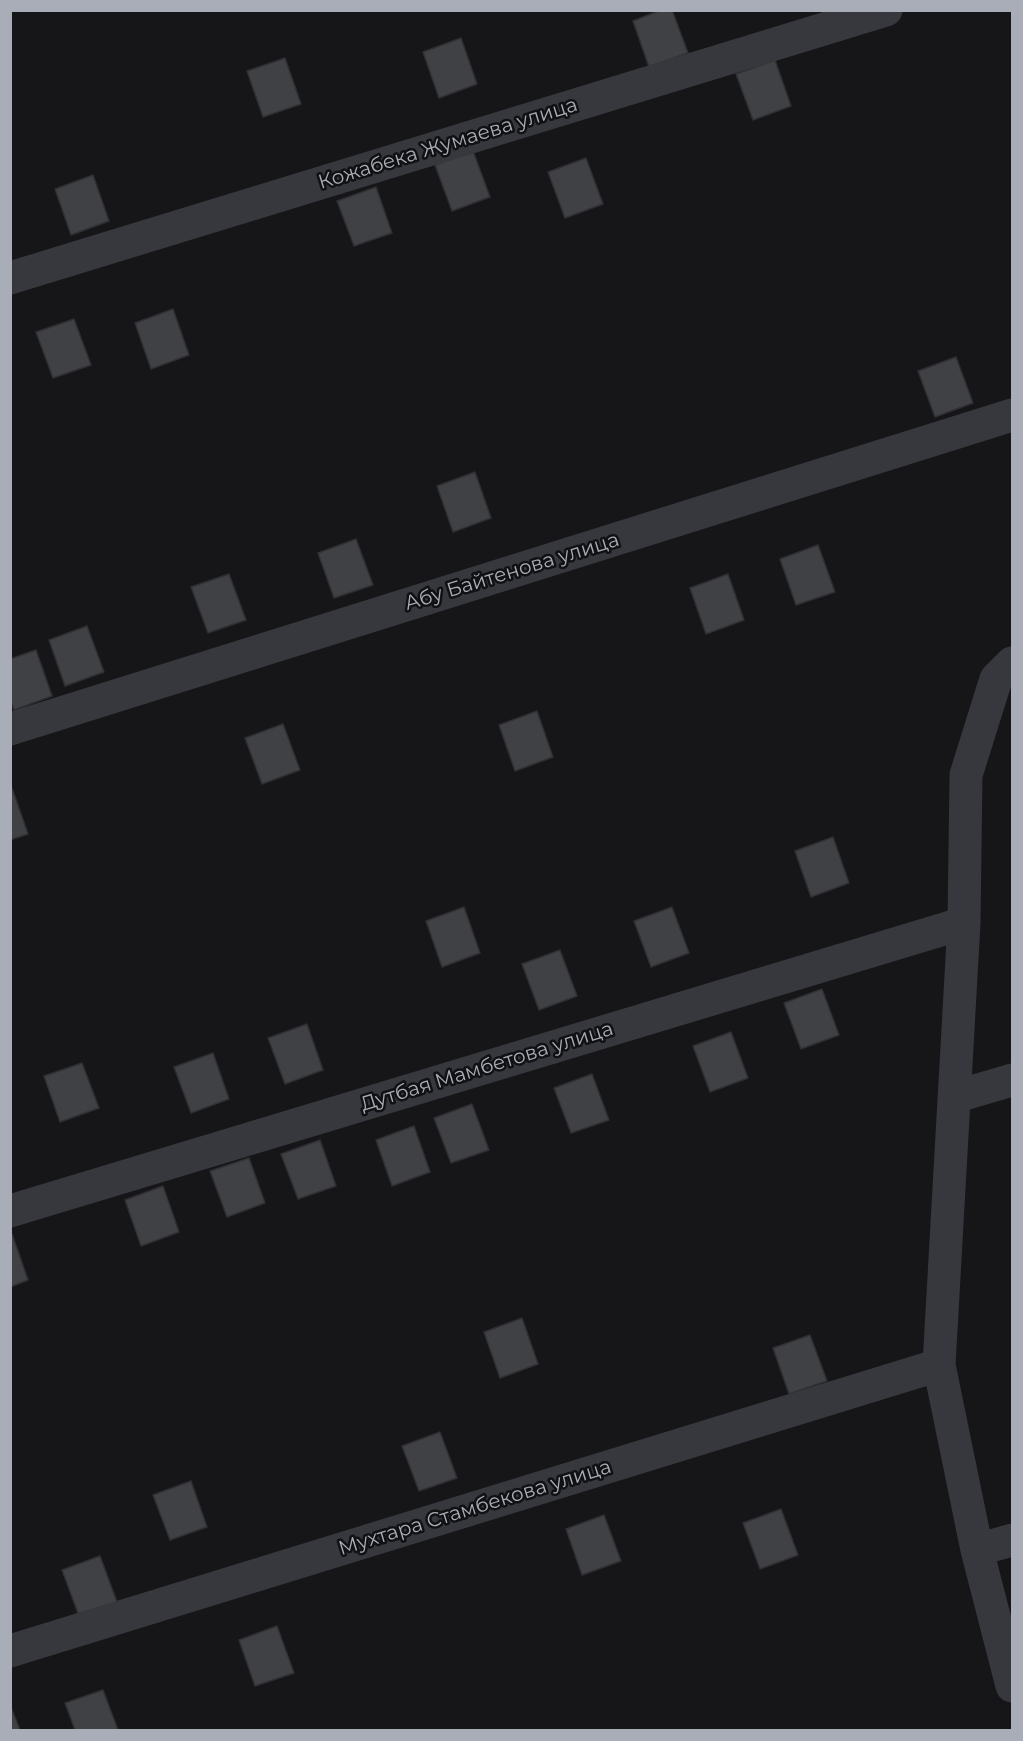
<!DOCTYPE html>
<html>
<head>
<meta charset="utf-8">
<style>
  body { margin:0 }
  #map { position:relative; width:1023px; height:1741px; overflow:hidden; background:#161618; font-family:Montserrat,sans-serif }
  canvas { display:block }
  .frame { position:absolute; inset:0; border:12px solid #a8adb8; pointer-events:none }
</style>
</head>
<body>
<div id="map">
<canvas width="1023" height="1741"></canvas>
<div class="frame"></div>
</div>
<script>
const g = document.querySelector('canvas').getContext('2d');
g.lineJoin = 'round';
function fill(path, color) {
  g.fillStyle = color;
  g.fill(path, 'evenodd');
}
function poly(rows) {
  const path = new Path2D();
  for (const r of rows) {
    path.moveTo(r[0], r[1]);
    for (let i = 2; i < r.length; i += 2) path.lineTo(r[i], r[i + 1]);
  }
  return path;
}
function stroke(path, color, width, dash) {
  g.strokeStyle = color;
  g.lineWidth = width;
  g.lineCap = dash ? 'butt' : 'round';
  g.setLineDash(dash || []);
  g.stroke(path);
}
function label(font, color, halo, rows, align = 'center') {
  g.font = font + ' Montserrat,sans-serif';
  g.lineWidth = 5;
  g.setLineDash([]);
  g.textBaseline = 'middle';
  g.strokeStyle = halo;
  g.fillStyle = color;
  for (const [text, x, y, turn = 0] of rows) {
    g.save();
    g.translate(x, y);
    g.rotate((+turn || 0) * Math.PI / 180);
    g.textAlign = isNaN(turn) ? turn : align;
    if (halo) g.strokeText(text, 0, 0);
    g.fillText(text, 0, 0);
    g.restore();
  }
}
const building = poly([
  [661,10,672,10,688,53,649,67,633,21,661,10],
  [461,38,477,84,439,98,423,52,461,38],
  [285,58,301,104,263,117,247,71,285,58],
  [775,60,791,106,753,120,736,74,775,60],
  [473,151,490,197,452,211,435,165,473,151],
  [586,158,603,204,565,218,548,172,586,158],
  [93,175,109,221,71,235,55,189,93,175],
  [376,187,392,233,354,246,337,201,376,187],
  [173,309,189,355,151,369,135,323,173,309],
  [74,319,91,365,53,378,36,332,74,319],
  [956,357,973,403,935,417,918,371,956,357],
  [475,472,491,518,453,532,437,486,475,472],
  [356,539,373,585,334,598,318,553,356,539],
  [818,545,835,592,796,605,780,559,818,545],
  [229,574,246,620,208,633,191,587,229,574],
  [728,574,744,620,706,634,690,588,728,574],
  [87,626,104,672,65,686,49,640,87,626],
  [36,650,52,696,14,710,10,699,10,659,36,650],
  [537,711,553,757,515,771,499,725,537,711],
  [283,724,300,770,262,784,245,738,283,724],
  [12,788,28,834,10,840,10,789,12,788],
  [833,837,849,883,811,897,795,851,833,837],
  [464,907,480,953,442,967,426,921,464,907],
  [672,907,689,953,651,967,634,921,672,907],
  [560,950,577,996,539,1010,522,964,560,950],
  [822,989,839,1035,801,1049,784,1003,822,989],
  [307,1024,323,1070,285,1084,268,1038,307,1024],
  [731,1032,748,1078,710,1092,693,1046,731,1032],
  [213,1053,229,1099,191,1113,174,1067,213,1053],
  [82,1063,99,1108,60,1122,44,1076,82,1063],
  [592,1074,609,1120,571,1133,554,1088,592,1074],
  [472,1104,489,1150,451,1163,434,1118,472,1104],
  [414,1126,430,1172,392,1186,376,1140,414,1126],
  [320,1140,336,1186,298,1199,281,1154,320,1140],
  [249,1158,265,1203,227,1217,210,1171,249,1158],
  [163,1186,179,1232,141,1246,125,1200,163,1186],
  [12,1234,28,1280,10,1287,10,1235,12,1234],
  [522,1318,538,1364,500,1378,484,1332,522,1318],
  [810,1335,827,1381,789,1394,773,1348,810,1335],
  [440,1432,457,1478,419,1491,402,1446,440,1432],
  [191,1481,207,1527,170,1540,153,1495,191,1481],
  [781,1509,798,1555,760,1569,743,1523,781,1509],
  [604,1515,621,1561,582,1575,566,1529,604,1515],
  [100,1556,117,1602,79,1616,62,1570,100,1556],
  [277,1626,294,1673,255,1686,239,1640,277,1626],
  [103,1690,118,1730,75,1730,65,1703,103,1690],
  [11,1707,20,1730,10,1730,11,1707]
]);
const minor = poly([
  [10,278,886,10],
  [1012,663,996,679,966,775,964,923,939,1365,977,1550,1012,1686],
  [10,729,1012,415],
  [954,1097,1012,1080],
  [10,1211,964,923],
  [977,1550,1012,1540],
  [10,1651,939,1365]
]);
const streetNames = [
  ["Кожабека Жумаева улица",448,144,-17],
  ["Абу Байтенова улица",512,572,-17],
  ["Дутбая Мамбетова улица",487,1067,-17],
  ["Мухтара Стамбекова улица",475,1508,-17]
];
fill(building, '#404145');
stroke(building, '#303034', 1.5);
stroke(minor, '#37383d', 33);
label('20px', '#a8adb8', '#111113', streetNames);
</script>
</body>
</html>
